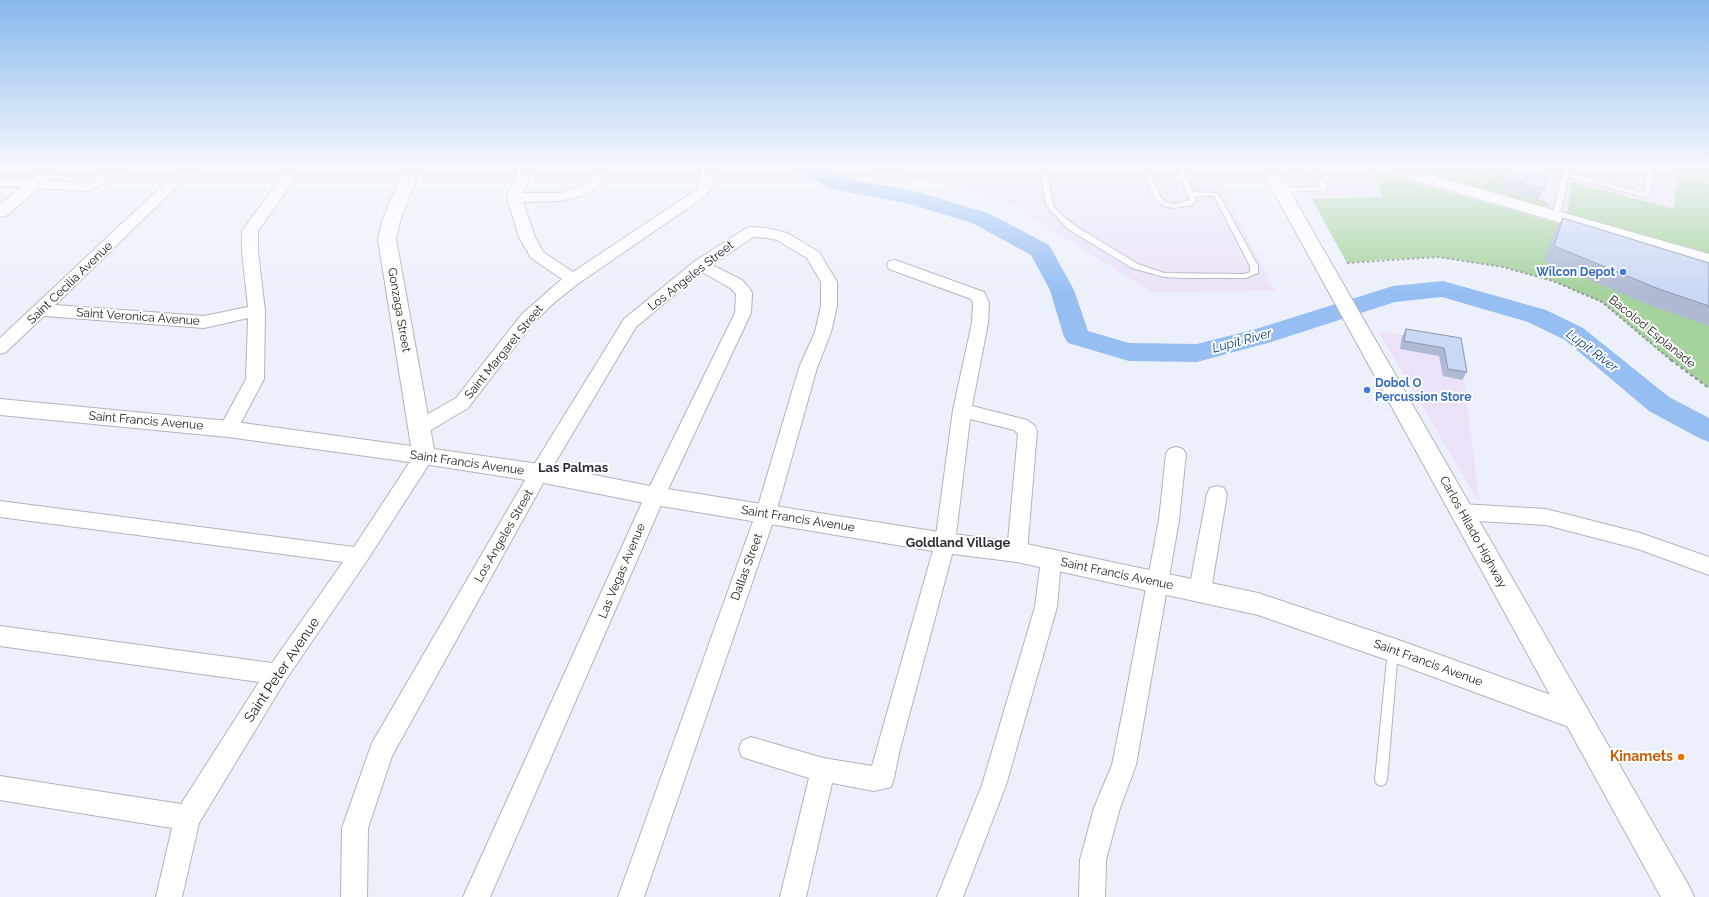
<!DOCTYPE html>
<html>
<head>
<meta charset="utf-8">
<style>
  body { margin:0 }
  canvas { display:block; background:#ecf0fa }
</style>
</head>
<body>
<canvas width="1709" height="897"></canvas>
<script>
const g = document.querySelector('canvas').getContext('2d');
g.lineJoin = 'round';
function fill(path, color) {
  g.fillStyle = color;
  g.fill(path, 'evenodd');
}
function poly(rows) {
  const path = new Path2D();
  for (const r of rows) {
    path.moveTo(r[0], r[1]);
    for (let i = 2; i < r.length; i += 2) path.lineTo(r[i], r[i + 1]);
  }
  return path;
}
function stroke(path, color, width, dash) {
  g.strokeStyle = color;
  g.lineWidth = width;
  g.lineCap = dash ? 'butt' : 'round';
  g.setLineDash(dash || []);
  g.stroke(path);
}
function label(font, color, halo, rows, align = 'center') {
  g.font = font + ' Raleway,sans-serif';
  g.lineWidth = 4;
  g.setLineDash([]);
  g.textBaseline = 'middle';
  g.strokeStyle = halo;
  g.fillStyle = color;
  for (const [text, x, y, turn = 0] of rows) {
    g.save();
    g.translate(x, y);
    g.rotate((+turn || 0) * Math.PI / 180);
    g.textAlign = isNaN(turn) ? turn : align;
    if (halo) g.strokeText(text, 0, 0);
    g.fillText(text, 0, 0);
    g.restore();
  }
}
const commercial = poly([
  [859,167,1212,167,1275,291,1151,292,1017,208,982,194,950,185],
  [1292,167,1709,167,1709,267,1372,170,1383,197,1312,199],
  [1378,331,1460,344,1479,502]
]);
const green = poly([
  [1391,167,1552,167,1556,168,1554,179,1544,176,1502,189,1547,202,1548,203,1548,209,1508,200,1509,196,1406,168,1404,171],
  [1678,167,1709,167,1709,253,1567,214,1572,182,1674,209],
  [1372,170,1709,267,1709,388,1662,353,1602,302,1553,281,1503,267,1438,257,1376,260,1347,263,1312,199,1383,197]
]);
const river = poly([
  [796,167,823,167,846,179,914,191,988,213,1049,245,1074,290,1088,331,1129,343,1197,344,1256,329,1393,286,1443,281,1546,310,1583,328,1669,397,1709,418,1709,442,1699,438,1649,411,1565,340,1528,322,1442,297,1395,302,1271,342,1197,362,1129,361,1068,343,1064,337,1050,290,1031,255,972,223,910,204,832,189,799,172,796,167]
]);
const pathFar1 = poly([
  [1451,167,1505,182],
  [1501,180,1505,167],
  [1347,263,1438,257,1503,267,1553,281,1602,302,1672,361]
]);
const path = poly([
  [1671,360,1709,388]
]);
const service = poly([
  [1039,167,1045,167,1054,207,1059,213,1074,225,1138,264,1164,273,1245,274,1250,272,1250,266,1214,196,1195,196,1196,200,1193,204,1191,205,1175,208,1164,206,1155,199,1140,167,1146,167,1161,198,1168,203,1175,204,1190,200,1177,167,1183,167,1193,192,1218,193,1258,266,1258,273,1246,278,1183,278,1164,277,1132,268,1068,229,1055,215,1047,207,1039,167],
  [1310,167,1316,167,1317,169,1316,170,1312,170,1310,167],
  [1564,167,1570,167,1569,173,1644,193,1648,167,1654,167,1650,194,1644,197,1568,177,1560,216,1556,218,1553,218,1552,216,1564,167],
  [1321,179,1323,180,1328,187,1324,190,1281,192,1278,190,1281,188,1320,187,1318,181,1321,179],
  [1393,645,1397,647,1398,650,1387,780,1385,784,1381,786,1377,784,1375,780,1388,650,1389,647,1393,645]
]);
const minor = poly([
  [107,167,123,167,101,186,87,191,0,186,0,178,85,183,107,167],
  [182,167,197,167,55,305,204,316,248,307,242,251,242,231,289,167,303,167,258,231,258,251,265,311,264,379,235,434,228,436,221,434,219,429,246,379,248,318,204,328,44,316,6,352,0,354,0,338,182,167],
  [519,167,533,167,523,193,560,193,572,190,591,179,601,167,615,167,601,185,582,196,560,201,523,202,535,237,543,252,573,272,696,190,701,177,699,167,713,167,715,177,707,195,579,283,555,302,534,322,468,408,426,433,419,435,412,433,410,428,412,423,456,398,522,314,562,279,531,258,519,237,507,198,519,167],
  [750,227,767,228,787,233,819,252,837,282,837,306,831,332,817,368,776,513,644,897,618,897,756,513,799,368,815,332,821,306,821,282,807,258,777,240,767,238,753,237,712,265,742,280,750,289,752,293,751,313,665,496,490,897,463,897,645,496,735,313,736,294,730,288,702,272,636,327,546,478,392,756,368,828,367,897,341,897,342,828,372,743,532,468,624,319,695,261,745,229,750,227],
  [895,260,984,292,986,296,989,303,988,323,972,406,1027,420,1035,426,1037,431,1027,552,1024,558,1017,561,1010,558,1007,552,1018,434,1014,430,970,419,955,543,899,753,894,778,891,787,874,791,832,783,806,897,780,897,809,778,742,757,739,749,742,741,751,737,823,758,872,766,935,543,953,410,972,323,973,303,971,299,889,269,887,265,889,261,895,260],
  [1176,447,1183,449,1186,454,1179,520,1136,765,1120,808,1106,860,1105,897,1079,897,1080,860,1094,808,1112,765,1124,705,1159,520,1166,454,1169,449,1176,447],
  [424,449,431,451,434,456,431,461,366,562,285,681,199,823,182,897,156,897,172,828,0,800,0,776,181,804,259,682,0,646,0,626,272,663,343,562,0,517,0,501,354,547,417,451,424,449],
  [1217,486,1224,488,1227,494,1211,590,1208,596,1200,599,1192,596,1189,590,1207,494,1210,488,1217,486],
  [1461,504,1546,509,1640,533,1709,557,1709,575,1638,549,1546,525,1461,520,1454,518,1451,512,1454,506,1461,504],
  [1051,551,1058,554,1061,560,1057,607,1006,785,963,897,937,897,982,785,1035,607,1041,560,1044,554,1051,551]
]);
const tertiary = poly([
  [46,167,64,167,6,216,0,217,0,204,46,167],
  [405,167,421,167,400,221,396,239,434,449,539,464,655,487,945,533,1017,542,1258,593,1393,638,1587,708,1591,717,1587,726,1577,730,1393,662,1258,615,1017,562,945,553,655,505,539,482,424,464,228,437,0,415,0,399,228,421,411,446,378,239,382,221,405,167],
  [1378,167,1403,167,1709,254,1709,266,1380,170,1378,167]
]);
const primary = poly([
  [1260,167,1276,167,1689,886,1694,897,1661,897,1260,167]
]);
const wall = poly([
  [1509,167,1550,167,1544,189,1538,199,1502,189],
  [1563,218,1709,263,1709,326,1647,304,1544,261,1553,233],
  [1406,329,1461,338,1467,372,1462,380,1443,376,1439,356,1400,349,1402,337]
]);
const building = poly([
  [1512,167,1550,167,1544,189,1508,179,1512,167],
  [1563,218,1709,263,1709,306,1659,289,1554,246,1563,218],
  [1406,329,1461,338,1467,372,1448,369,1444,348,1404,341,1406,329]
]);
const markers = [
  [1623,272,4,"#3f7fe0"],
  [1367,390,4,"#3f7fe0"],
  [1681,757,4,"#e8710a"]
];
const shopNames = [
  ["Wilcon Depot",1615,272],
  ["Dobol O",1375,383,"left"],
  ["Percussion Store",1375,397,"left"]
];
const streetNames = [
  ["Los Angeles Street",691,276,-38],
  ["Saint Cecilia Avenue",70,283,-44],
  ["Gonzaga Street",399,310,80],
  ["Saint Veronica Avenue",138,317,4],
  ["Bacolod Esplanade",1652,332,39],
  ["Saint Margaret Street",504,352,-51],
  ["Saint Francis Avenue",146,421,5],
  ["Saint Francis Avenue",467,463,8],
  ["Saint Francis Avenue",798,519,9],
  ["Carlos Hilado Highway",1473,532,61],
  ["Los Angeles Street",504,536,-60],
  ["Dallas Street",747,567,-70],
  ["Las Vegas Avenue",622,571,-67],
  ["Saint Francis Avenue",1117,574,12],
  ["Saint Francis Avenue",1428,663,20]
];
const waterNames = [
  ["Lupit River",1242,341,-15],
  ["Lupit River",1592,351,37]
];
const neighbourhoodNames = [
  ["Las Palmas",573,468],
  ["Goldland Village",958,543]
];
const nearStreetnames = [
  ["Saint Peter Avenue",282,670,-56]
];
const nearFoodnames = [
  ["Kinamets",1673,757]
];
fill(commercial, '#ece2f7');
fill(green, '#a5d29d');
fill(river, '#96bef3');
stroke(service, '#b0b4bc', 2);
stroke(minor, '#b0b4bc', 2);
stroke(tertiary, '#b0b4bc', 2);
stroke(primary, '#b0b4bc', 2);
stroke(pathFar1, '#91949b', 2, [2.5, 2.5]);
stroke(path, '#91949b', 2.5, [3, 3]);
fill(service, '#fff');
fill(minor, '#fff');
fill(tertiary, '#fff');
fill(primary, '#fff');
fill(wall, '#aebad3');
fill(building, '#cad8f5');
stroke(building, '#8d97ac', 1);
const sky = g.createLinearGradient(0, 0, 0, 292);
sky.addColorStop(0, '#87b8ec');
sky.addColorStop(0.57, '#f6f8fd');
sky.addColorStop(1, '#f6f8fd00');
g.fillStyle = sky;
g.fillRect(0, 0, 1709, 292);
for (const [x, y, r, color] of markers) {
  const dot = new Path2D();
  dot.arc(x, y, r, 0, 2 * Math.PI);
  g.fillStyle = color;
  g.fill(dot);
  stroke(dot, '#fff', 1.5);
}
label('bold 12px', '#366cbe', '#fff', shopNames, 'right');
label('12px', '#17181b', '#fff', streetNames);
label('italic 13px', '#0c3f78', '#fff', waterNames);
label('bold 13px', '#2c2f36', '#fff', neighbourhoodNames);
label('14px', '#17181b', '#fff', nearStreetnames);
label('bold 14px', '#c56008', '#fff', nearFoodnames, 'right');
</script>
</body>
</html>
